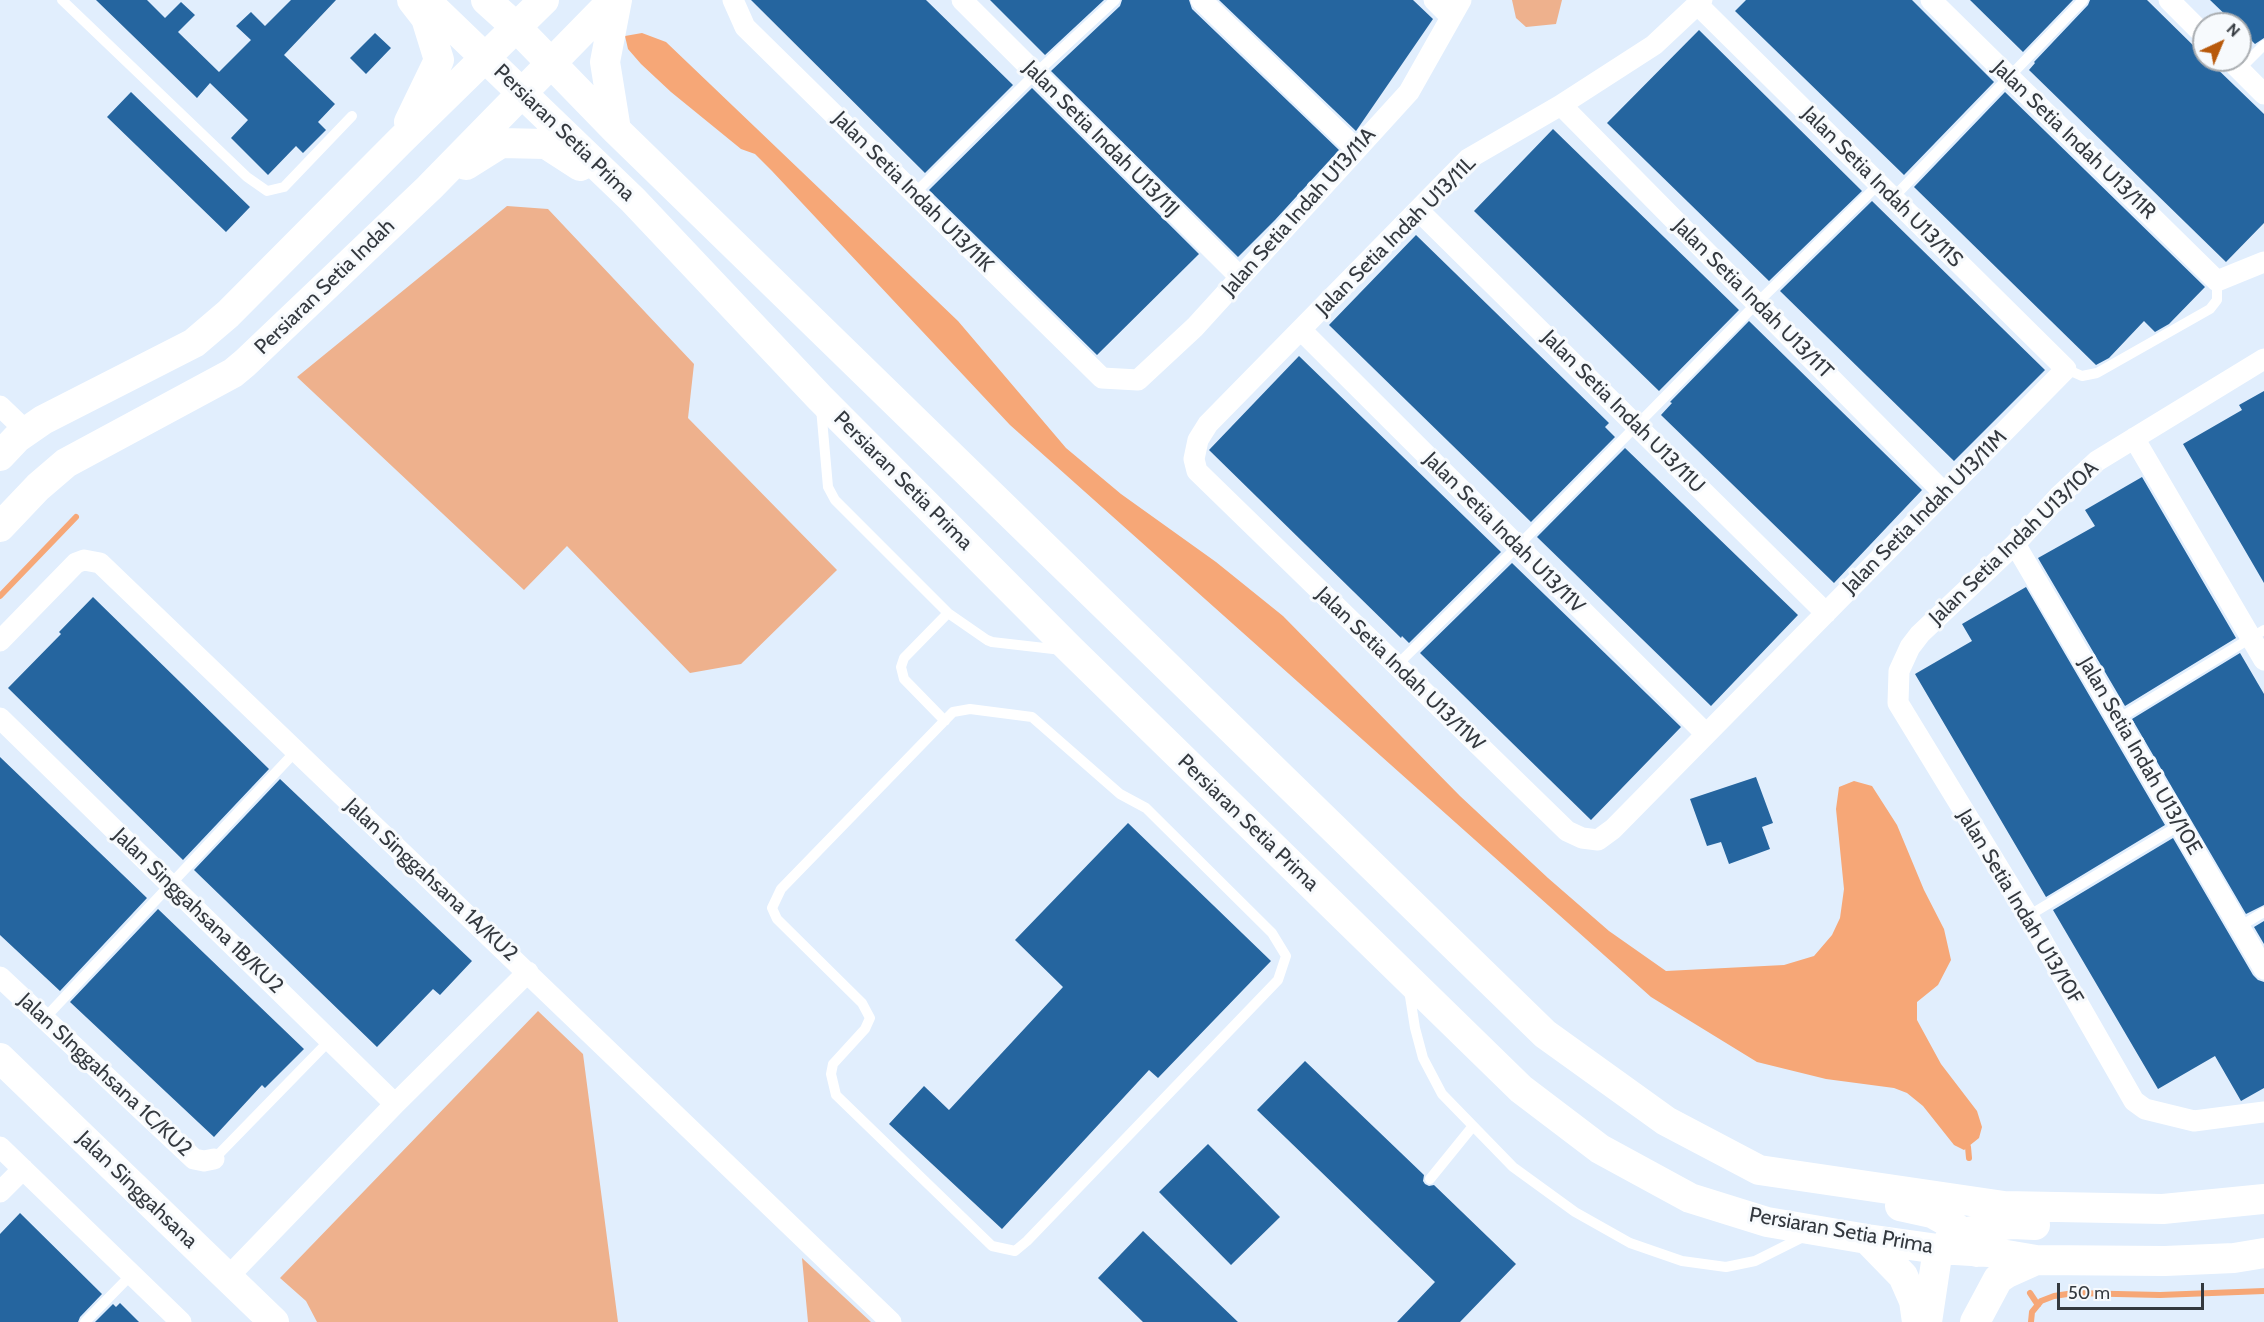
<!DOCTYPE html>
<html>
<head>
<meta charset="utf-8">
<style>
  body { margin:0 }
  #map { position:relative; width:2264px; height:1322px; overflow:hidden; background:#e1eefd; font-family:Cabin,sans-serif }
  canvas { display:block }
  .north { position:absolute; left:2192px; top:12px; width:60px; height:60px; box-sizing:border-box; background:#f7fafd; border:2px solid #a9adb1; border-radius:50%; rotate:44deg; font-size:16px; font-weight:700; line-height:24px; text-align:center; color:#34393f }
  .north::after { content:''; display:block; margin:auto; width:21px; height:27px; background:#b8590b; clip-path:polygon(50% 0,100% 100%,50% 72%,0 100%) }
  .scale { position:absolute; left:2057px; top:1283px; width:147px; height:27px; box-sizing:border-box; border:3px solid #34393f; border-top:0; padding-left:8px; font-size:18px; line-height:21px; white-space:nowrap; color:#34393f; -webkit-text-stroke:4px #f7fafd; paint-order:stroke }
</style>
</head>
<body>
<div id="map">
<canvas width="2264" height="1322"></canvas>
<div class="north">N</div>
<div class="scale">50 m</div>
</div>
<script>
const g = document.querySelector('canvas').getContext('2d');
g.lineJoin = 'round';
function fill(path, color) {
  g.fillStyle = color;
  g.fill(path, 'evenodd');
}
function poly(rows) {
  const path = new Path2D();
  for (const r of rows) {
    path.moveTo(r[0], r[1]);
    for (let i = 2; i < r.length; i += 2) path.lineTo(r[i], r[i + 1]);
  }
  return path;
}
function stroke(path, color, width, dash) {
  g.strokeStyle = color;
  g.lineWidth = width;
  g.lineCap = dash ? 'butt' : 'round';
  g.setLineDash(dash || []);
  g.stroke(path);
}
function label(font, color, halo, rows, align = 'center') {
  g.font = font + ' Cabin,sans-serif';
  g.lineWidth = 6;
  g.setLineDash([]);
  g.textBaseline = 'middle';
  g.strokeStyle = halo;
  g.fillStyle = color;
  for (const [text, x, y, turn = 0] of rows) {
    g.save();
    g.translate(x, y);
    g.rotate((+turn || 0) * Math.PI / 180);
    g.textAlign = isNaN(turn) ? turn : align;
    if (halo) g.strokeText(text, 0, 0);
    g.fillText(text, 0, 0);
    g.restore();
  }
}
const green = poly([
  [1512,0,1562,0,1556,24,1526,27,1516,18],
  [507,206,548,209,694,364,688,418,837,570,741,664,690,673,567,546,524,590,297,377],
  [538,1011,583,1054,618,1322,317,1322,306,1301,280,1278],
  [802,1258,871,1322,808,1322]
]);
const water = poly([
  [642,33,666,42,958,321,1066,448,1121,494,1216,562,1283,616,1460,796,1548,878,1609,931,1666,971,1784,965,1814,956,1832,935,1840,918,1844,889,1836,809,1839,787,1854,781,1872,786,1897,825,1924,890,1944,929,1951,960,1938,985,1917,1002,1917,1020,1941,1064,1977,1111,1982,1127,1979,1138,1964,1150,1954,1145,1923,1106,1907,1093,1894,1088,1826,1079,1757,1062,1651,997,1010,425,772,171,755,154,741,149,671,92,641,64,628,49,625,36]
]);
const stream = poly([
  [0,596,76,517],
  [1968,1147,1969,1158],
  [2030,1293,2038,1305],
  [2031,1322,2032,1312,2041,1301,2054,1296,2074,1293,2160,1295,2264,1291]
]);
const building = poly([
  [96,0,147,0,165,18,181,2,195,15,178,32,219,72,251,40,236,26,251,12,265,26,291,0,336,0,284,55,335,104,318,122,326,130,303,153,296,146,268,175,231,138,248,120,210,83,197,98],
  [751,0,926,0,1013,85,925,173],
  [990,0,1104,0,1045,55],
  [1122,0,1189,0,1192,9,1339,150,1275,220,1238,257,1051,71,1120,6],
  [1219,0,1413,0,1433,19,1356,131],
  [1746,0,1912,0,1994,82,1904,175,1735,11],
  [1970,0,2073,0,2023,52],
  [2090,0,2147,0,2204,56,2204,60,2208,60,2264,114,2264,223,2226,262,2029,70,2035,63,2034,62,2088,5],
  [2210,0,2264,0,2264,38,2255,44,2240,29,2240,24,2235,24],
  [1699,30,1862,191,1769,281,1607,123],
  [375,33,391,48,366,74,350,58],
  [1032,88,1199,254,1097,355,929,190],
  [131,92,250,207,226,232,107,117],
  [2005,92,2205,287,2169,324,2155,332,2144,321,2109,358,2096,365,1914,187],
  [1553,129,1739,310,1659,391,1474,211],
  [1872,201,2045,370,1954,461,1780,291],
  [1416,235,1609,423,1605,427,1615,437,1531,522,1329,325],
  [1749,321,1922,490,1834,583,1661,415,1672,403,1670,402],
  [1299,356,1501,552,1409,643,1402,636,1401,638,1209,450],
  [2264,391,2264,583,2183,444,2242,410,2239,405],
  [1625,448,1798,615,1711,706,1537,537],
  [2142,477,2236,638,2125,706,2038,558,2095,526,2085,510],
  [1512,563,1681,727,1591,820,1420,653],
  [2026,587,2165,825,2046,897,1915,674,1972,641,1962,624],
  [93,597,269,769,183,860,8,688,61,634,59,632],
  [2240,653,2264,694,2264,905,2246,914,2132,719],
  [0,757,147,898,60,991,0,935],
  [1756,777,1773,823,1762,827,1770,849,1729,864,1721,842,1707,846,1690,799],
  [280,779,472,961,440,995,433,989,377,1047,194,870],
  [1128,823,1271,961,1158,1078,1149,1070,1002,1229,889,1124,924,1086,949,1110,1063,987,1015,940],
  [2173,838,2253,975,2258,980,2264,982,2264,1088,2241,1101,2215,1056,2158,1089,2053,910],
  [158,909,304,1049,265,1088,262,1085,214,1137,70,1002],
  [2264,921,2264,944,2254,927],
  [1305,1061,1424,1175,1423,1181,1425,1184,1429,1186,1434,1185,1516,1264,1460,1322,1397,1322,1435,1282,1257,1110],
  [1208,1144,1280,1217,1231,1265,1159,1192],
  [20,1213,102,1294,80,1317,78,1322,0,1322,0,1234],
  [1143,1231,1238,1322,1143,1322,1098,1278],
  [120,1303,139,1322,95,1322,113,1304,116,1307]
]);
const lane = poly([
  [62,0,247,177,267,191,284,187,352,116],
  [2239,70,2264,45],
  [914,194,1035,74,1115,0],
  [1893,198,2083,0],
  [2066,369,2082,376,2097,373,2210,309,2217,300,2217,281],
  [821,408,828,487,835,500,948,613,987,640,992,642,1062,650],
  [1396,666,1518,546,1757,303,1879,184],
  [970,709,1032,717,1120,794,1146,808,1272,933,1286,956,1278,980,1027,1241,1015,1251,992,1246,836,1095,831,1074,833,1064,865,1029,870,1018,862,1003,777,919,772,908,781,889,953,712,970,709],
  [2118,719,2264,630],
  [945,721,904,679,901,667,904,658,948,613],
  [2028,916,2180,825],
  [2239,927,2264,912],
  [1409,990,1415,1028,1423,1058,1442,1094,1513,1167,1575,1212,1630,1243,1682,1261,1726,1267,1755,1261,1805,1236],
  [44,1019,295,752],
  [214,1159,330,1040],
  [1430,1179,1473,1126],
  [85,1322,132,1274]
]);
const street = poly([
  [733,0,745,27,1102,378,1138,380,1195,327,1409,92,1461,0],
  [962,0,1240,277],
  [1201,0,1356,149],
  [1434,0,1450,16],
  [1931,0,2217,281,2264,262],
  [2169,0,2204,35],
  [1698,5,2066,369,1613,829,1598,840,1582,838,1567,831,1197,471,1194,459,1198,440,1208,424,1468,159,1561,105,1654,45,1702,0],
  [2230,60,2264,94],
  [1561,105,1944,493],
  [1419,211,1826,613],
  [1302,331,1706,734],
  [2264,359,2097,461,2059,496,2015,544,1920,634,1910,647,1899,671,1898,703,2028,916,2134,1101,2145,1109,2194,1121,2264,1112],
  [0,406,26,431],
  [2134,438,2264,660],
  [2015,544,2264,969],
  [0,641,76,563,84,560,100,563,891,1322],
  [0,718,395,1104],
  [0,977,194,1159,204,1161,214,1159],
  [0,1147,181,1322],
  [0,1192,23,1169],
  [227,1278,395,1104,528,972]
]);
const secondary = poly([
  [425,0,633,200,820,398,1071,650,1521,1089,1600,1149,1690,1198,1767,1222,1867,1239,1938,1249,1989,1252,2036,1260,2165,1261,2234,1258,2264,1253],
  [486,0,516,27,616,130,1545,1034,1666,1121,1759,1170,2004,1206,2163,1209,2264,1199],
  [409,122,439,60,426,18,412,0],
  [616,130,605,62,617,0],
  [466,165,501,143,546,144,580,166],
  [0,456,17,438,43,420,194,343,228,314,400,141,544,0],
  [0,527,38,487,66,463,233,373,245,363,429,188,613,0],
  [0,1058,274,1322],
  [1900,1206,1932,1213,1948,1222,1963,1233,1977,1252],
  [1867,1239,1903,1276,1914,1301,1917,1322],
  [1948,1242,1963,1233,1992,1227,2012,1224,2035,1225],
  [1927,1322,1938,1249],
  [1975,1322,1998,1279,2007,1273,2036,1260]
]);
const streetNames = [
  ["Persiaran Setia Prima",564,133,44],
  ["Jalan Setia Indah U13/11J",1101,139,45],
  ["Jalan Setia Indah U13/11R",2074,140,44],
  ["Jalan Setia Indah U13/11S",1882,187,45],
  ["Jalan Setia Indah U13/11K",913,192,45],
  ["Jalan Setia Indah U13/11A",1299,212,-48],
  ["Jalan Setia Indah U13/11L",1396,236,-45],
  ["Persiaran Setia Indah",325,287,-44],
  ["Jalan Setia Indah U13/11T",1753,299,45],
  ["Jalan Setia Indah U13/11U",1623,412,45],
  ["Persiaran Setia Prima",903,481,45],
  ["Jalan Setia Indah U13/11M",1925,512,-45],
  ["Jalan Setia Indah U13/11V",1504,533,45],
  ["Jalan Setia Indah U13/10A",2014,543,-44],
  ["Jalan Setia Indah U13/11W",1400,669,44],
  ["Jalan Setia Indah U13/10E",2140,756,60],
  ["Persiaran Setia Prima",1248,823,44],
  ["Jalan Singgahsana 1A/KU2",431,880,43],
  ["Jalan Setia Indah U13/10F",2020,907,59],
  ["Jalan Singgahsana 1B/KU2",198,911,44],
  ["Jalan SInggahsana 1C/KU2",105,1075,43],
  ["Jalan Singgahsana",137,1190,44],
  ["Persiaran Setia Prima",1841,1231,10]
];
fill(green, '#eeb18d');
fill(water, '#f6a777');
stroke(stream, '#f6a777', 6);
fill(building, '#25659f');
stroke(lane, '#fff', 10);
stroke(street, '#fff', 21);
stroke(secondary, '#fff', 30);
label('21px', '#34393f', '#f7fafd', streetNames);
</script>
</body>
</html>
